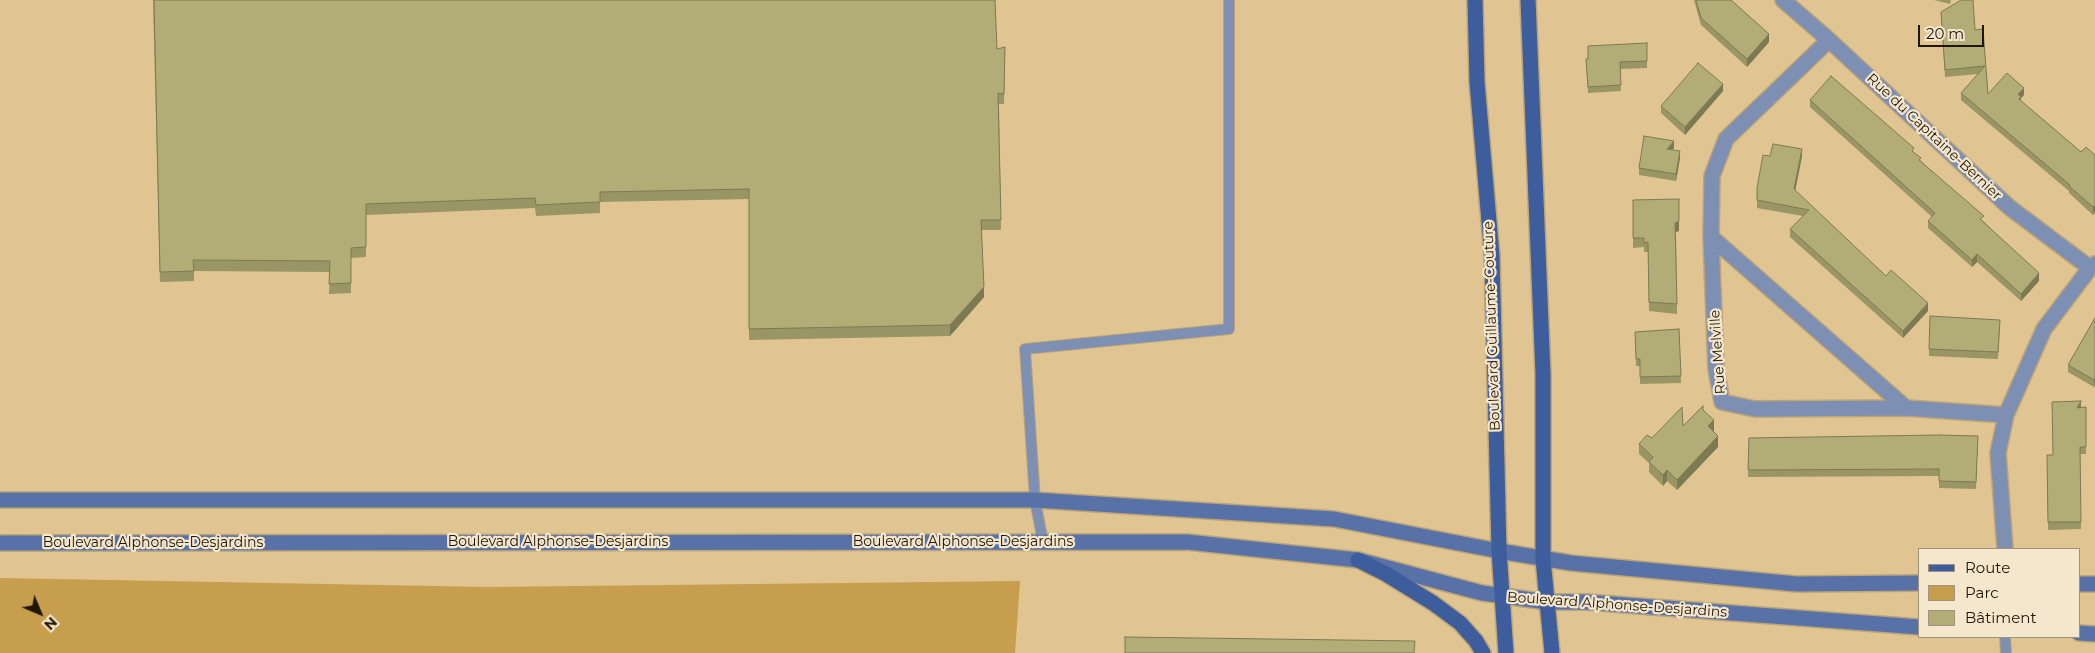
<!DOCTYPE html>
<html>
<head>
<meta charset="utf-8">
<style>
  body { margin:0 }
  #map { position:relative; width:2095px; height:653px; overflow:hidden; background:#e0c592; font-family:Montserrat,sans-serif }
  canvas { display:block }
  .legend { position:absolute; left:1918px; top:548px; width:162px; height:90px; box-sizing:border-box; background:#f5e7ce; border:1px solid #9f937d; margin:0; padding:6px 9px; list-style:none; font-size:15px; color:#1f1503 }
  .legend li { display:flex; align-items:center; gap:10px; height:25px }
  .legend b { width:25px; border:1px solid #9f937d }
  .north { position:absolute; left:15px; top:588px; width:50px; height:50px; -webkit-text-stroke:4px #f5e7ce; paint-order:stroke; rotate:135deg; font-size:14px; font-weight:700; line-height:20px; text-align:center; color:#1f1503 }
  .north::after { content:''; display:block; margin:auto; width:18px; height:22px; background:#1f1503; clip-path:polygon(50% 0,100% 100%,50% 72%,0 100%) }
  .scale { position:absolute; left:1918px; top:25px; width:66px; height:22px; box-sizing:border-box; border:2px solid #1f1503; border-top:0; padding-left:6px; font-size:15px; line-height:18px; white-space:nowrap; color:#1f1503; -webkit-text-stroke:4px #f5e7ce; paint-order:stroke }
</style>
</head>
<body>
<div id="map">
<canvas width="2095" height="653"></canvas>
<ul class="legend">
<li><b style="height:6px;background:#3e5d9d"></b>Route</li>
<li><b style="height:14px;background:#c69e4e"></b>Parc</li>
<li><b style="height:14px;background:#b2ad76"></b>Bâtiment</li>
</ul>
<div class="north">N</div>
<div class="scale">20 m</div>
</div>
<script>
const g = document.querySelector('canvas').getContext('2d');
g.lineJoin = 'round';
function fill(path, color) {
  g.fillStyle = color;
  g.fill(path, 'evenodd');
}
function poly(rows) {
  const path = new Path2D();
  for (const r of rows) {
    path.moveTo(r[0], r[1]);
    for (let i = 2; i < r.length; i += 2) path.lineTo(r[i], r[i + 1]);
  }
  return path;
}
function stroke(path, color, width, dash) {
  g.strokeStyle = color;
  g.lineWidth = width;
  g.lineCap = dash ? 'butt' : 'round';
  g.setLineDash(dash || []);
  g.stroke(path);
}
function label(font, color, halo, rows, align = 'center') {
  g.font = font + ' Montserrat,sans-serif';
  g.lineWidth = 4.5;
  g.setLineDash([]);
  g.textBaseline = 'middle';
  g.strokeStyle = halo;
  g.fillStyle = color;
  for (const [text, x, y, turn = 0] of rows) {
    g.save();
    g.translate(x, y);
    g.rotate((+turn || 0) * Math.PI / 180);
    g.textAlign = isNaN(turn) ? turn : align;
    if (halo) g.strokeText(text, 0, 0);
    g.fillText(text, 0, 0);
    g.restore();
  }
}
const green = poly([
  [0,578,488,587,1020,581,1015,653,0,653]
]);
const lane = poly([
  [1043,542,1035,500,1025,349,1229,329,1229,0],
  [2005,637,2006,653]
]);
const street = poly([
  [1783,0,1829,40,2009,207,2090,268],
  [1829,40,1726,139,1712,176,1711,237,1716,369,1722,402,1755,409,1906,408,2006,415],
  [1711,237,1906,408],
  [2005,549,1998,453,2006,415,2044,329,2090,268,2095,264]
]);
const secondary = poly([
  [0,500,1035,500,1334,519,1499,551,1571,563,1797,584,1919,583],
  [0,543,1187,542,1358,560,1482,593,1547,602,1586,602,1919,627],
  [2079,584,2095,584],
  [2079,633,2095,634]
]);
const primary = poly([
  [1475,0,1477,82,1492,256,1499,551,1506,653],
  [1528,0,1543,374,1543,559,1552,653],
  [1358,560,1386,574,1433,603,1460,623,1476,641,1483,653]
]);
const wall = poly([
  [153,0,997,49,1005,47,1004,104,999,104,1001,230,981,230,984,297,950,336,749,340,749,199,600,202,600,213,536,216,535,208,366,215,366,257,351,258,351,293,329,294,330,272,194,271,194,281,160,282],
  [1694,0,1731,0,1769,42,1747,67,1701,25],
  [1934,0,1951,0,1950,4],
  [1941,12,1975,30,1983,29,1988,94,2024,95,2021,98,2021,101,2081,152,2095,155,2095,212,2093,215,2069,193,2069,191,1961,100,1961,93,1978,74,1945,77],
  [1647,43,1647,68,1620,69,1621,91,1588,93,1586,59],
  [1723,91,1685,135,1661,113,1661,106],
  [1810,100,1914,153,1921,161,1984,222,2039,281,2021,301,1977,262,1972,267,1928,228,1928,221,1932,217,1810,107],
  [1674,148,1672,150,1680,158,1676,181,1639,175,1639,168],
  [1770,156,1802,156,1795,191,1886,276,1928,311,1903,338,1790,237,1790,229,1803,216,1757,208,1757,188],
  [1633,200,1679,231,1676,232,1677,314,1649,311,1648,252,1644,252,1644,247,1633,248],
  [2095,318,2095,385,2094,387,2068,372,2068,365],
  [2000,327,1998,359,1929,356,1929,349],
  [1679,329,1681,383,1640,384,1640,366,1636,366,1635,332],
  [2086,407,2086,454,2080,454,2081,529,2048,530,2047,455,2053,455,2081,408],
  [1703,410,1714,431,1713,431,1718,447,1677,490,1667,481,1663,486,1649,472,1649,463,1639,454,1639,444,1683,426],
  [1978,436,1976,489,1939,488,1939,476,1748,477,1749,438]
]);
const shadedWall = poly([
  [1769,34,1769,42,1747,67,1747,59],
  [1723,84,1723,91,1685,135,1685,127],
  [2024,88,2024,95,2021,98,2021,104,2018,94],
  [1674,141,1674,148,1667,156,1667,149],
  [1802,149,1802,156,1794,197,1794,189],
  [1680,151,1680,158,1676,181,1676,174],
  [2095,205,2095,212,2093,215,2093,207],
  [1679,221,1679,231,1675,232,1675,223],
  [1977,254,1977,262,1972,267,1972,260],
  [2039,273,2039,281,2021,301,2021,294],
  [984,287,984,297,950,336,950,325],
  [1928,303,1928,311,1903,338,1903,331],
  [2095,377,2095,385,2094,387,2094,380],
  [2081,401,2081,409,2077,408],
  [1714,420,1714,431,1708,437,1708,426],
  [1718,436,1718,447,1677,490,1677,480],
  [1667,470,1667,481,1663,486,1663,475]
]);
const building = poly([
  [154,0,995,0,997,49,1005,47,1004,94,998,93,1001,220,981,220,984,287,950,325,749,329,749,189,600,192,600,202,536,205,535,198,366,204,366,247,351,248,351,283,329,284,330,261,193,260,194,271,160,272,154,0],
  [1696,0,1731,0,1769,34,1747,59,1701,18,1696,0],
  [1961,0,1973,0,1975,30,1983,29,1988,94,2007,73,2024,88,2018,94,2021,97,2019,99,2081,152,2086,147,2095,155,2095,205,2093,207,2069,186,2070,185,1961,93,1985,66,1945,70,1941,12,1961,0],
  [1647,43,1647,61,1620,62,1621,85,1588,87,1586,59,1588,59,1588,46,1647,43],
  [1698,63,1723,84,1685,127,1661,106,1698,63],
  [1831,76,1914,148,1912,151,1921,158,1919,160,1984,216,1980,219,2039,273,2021,294,1977,254,1972,260,1928,221,1935,213,1810,100,1831,76],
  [1644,136,1674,141,1667,149,1680,151,1676,174,1639,168,1644,136],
  [1773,144,1802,149,1794,189,1886,276,1891,270,1928,303,1903,331,1790,229,1809,210,1757,200,1757,188,1763,155,1770,156,1773,144],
  [1679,199,1679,221,1675,223,1677,304,1649,302,1648,242,1644,243,1644,238,1633,238,1633,200,1679,199],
  [1930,316,2000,320,1998,352,1929,349,1930,316],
  [2095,318,2095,377,2094,380,2068,365,2095,318],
  [1679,329,1681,376,1640,377,1640,359,1636,359,1635,332,1679,329],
  [2081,401,2077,408,2086,407,2086,447,2080,447,2081,522,2048,522,2047,455,2053,455,2052,402,2081,401],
  [1703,406,1703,410,1714,420,1708,426,1718,436,1677,480,1667,470,1663,475,1649,462,1653,457,1639,444,1647,435,1652,438,1682,407,1683,426,1703,406],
  [1940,435,1978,436,1976,482,1939,481,1939,469,1748,470,1749,438,1940,435],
  [1125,637,1415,641,1414,653,1125,653,1125,637]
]);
const streetNames = [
  ["Rue du Capitaine-Bernier",1934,137,43],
  ["Boulevard Guillaume-Couture",1492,326,-92],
  ["Rue Melville",1718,352,-94],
  ["Boulevard Alphonse-Desjardins",558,542],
  ["Boulevard Alphonse-Desjardins",963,542],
  ["Boulevard Alphonse-Desjardins",153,543],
  ["Boulevard Alphonse-Desjardins",1617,605,4]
];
fill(green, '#c69e4e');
stroke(lane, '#bda578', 12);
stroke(street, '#bda578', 18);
stroke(secondary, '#bda578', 18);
stroke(primary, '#bda578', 18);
stroke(lane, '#7d8fb3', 10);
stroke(street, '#7d8fb3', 15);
stroke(secondary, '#5872a7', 15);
stroke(primary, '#3e5d9d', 15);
fill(wall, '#999565');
fill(shadedWall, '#7d7953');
fill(building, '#b2ad76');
stroke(building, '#7d7953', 1);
label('14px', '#1f1503', '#f5e7ce', streetNames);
</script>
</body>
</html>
